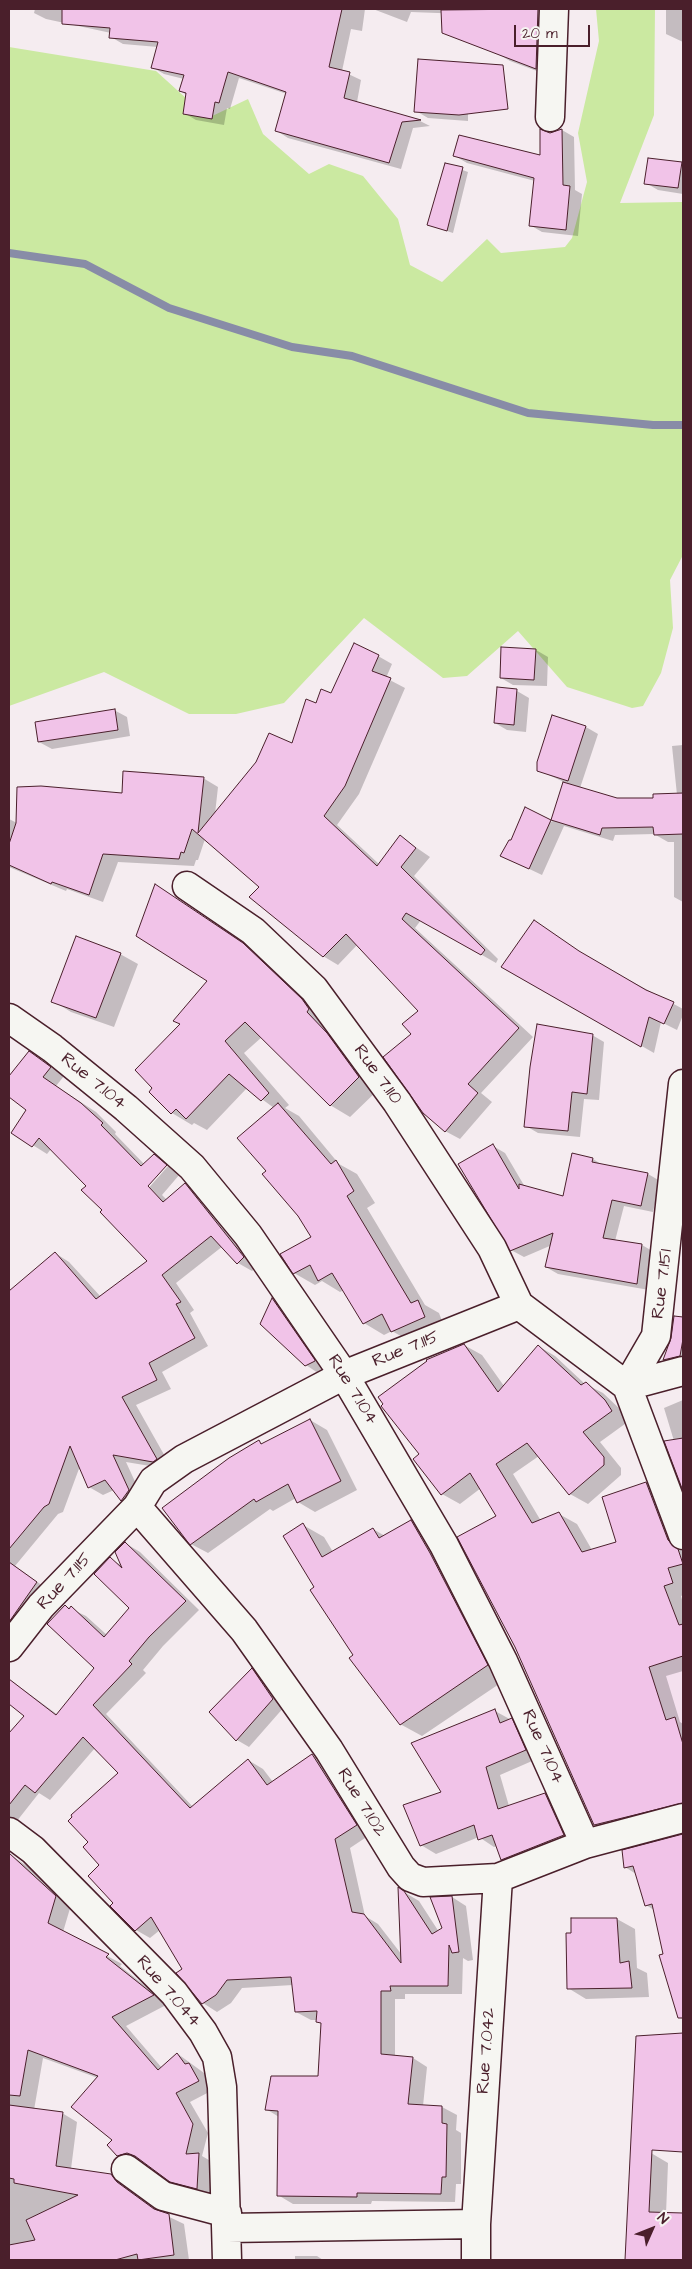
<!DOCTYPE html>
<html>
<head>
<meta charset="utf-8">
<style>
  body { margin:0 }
  #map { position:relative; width:692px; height:2269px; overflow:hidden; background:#f5ecf0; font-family:"Architects Daughter",sans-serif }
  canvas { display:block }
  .frame { position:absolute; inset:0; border:10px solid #4a1f2b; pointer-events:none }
  .north { position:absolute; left:627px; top:2204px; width:50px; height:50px; -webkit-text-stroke:4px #f6f6f2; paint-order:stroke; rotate:46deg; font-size:14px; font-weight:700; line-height:20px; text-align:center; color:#4a1f2b }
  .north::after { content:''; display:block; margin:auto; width:18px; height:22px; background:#4a1f2b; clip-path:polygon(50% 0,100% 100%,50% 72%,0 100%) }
  .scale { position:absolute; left:514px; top:25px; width:76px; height:22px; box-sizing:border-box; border:2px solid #4a1f2b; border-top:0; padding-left:6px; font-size:15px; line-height:18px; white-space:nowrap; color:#4a1f2b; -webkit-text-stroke:4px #f6f6f2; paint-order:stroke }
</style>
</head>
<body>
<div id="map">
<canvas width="692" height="2269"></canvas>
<div class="frame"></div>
<div class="north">N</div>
<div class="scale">20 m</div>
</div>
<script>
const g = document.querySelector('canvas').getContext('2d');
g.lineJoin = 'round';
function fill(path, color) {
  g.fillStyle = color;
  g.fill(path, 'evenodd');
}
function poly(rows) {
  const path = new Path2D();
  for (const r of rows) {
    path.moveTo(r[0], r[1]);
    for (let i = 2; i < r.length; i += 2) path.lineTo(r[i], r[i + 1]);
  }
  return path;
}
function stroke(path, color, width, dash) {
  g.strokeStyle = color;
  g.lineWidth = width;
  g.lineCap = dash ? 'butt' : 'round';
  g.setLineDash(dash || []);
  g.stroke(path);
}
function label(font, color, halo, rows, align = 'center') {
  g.font = font + ' "Architects Daughter",sans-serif';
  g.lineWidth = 4;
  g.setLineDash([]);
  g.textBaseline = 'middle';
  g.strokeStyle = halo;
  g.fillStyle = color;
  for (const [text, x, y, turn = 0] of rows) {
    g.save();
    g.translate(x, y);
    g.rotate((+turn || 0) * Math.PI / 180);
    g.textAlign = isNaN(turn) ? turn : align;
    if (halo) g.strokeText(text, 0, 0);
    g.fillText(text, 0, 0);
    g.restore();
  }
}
const built = poly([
  [683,1624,683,1800,667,1805,603,1649]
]);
const green = poly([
  [596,9,655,9,654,115,620,203,683,202,683,555,670,580,673,628,661,673,643,706,632,708,567,687,518,631,467,676,443,678,364,618,284,703,236,714,189,714,104,672,9,706,9,47,156,71,208,118,248,99,263,134,309,174,329,164,363,176,398,219,410,265,442,282,487,239,501,253,565,247,572,238,587,182,578,133,599,41]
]);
const shadow = poly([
  [35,9,365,9,362,31,351,29,342,71,361,80,357,102,420,121,430,126,413,128,401,169,288,138,277,131,287,94,239,78,230,109,227,108,224,125,196,120,184,113,187,95,180,91,184,79,164,74,152,67,158,47,123,44,111,37,111,33,46,19,34,13],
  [373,9,464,9,464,14,411,12,407,22],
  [495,9,561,9,553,77,510,61,493,51],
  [666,9,683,9,683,42,666,34],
  [468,70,468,121,428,118,416,111],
  [562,130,574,137,575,190,582,194,578,236,542,232,530,225,535,181,467,163,455,156,542,156,550,134],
  [681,163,683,164,683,194,658,190,646,183],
  [446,164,468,172,453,233,428,225],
  [536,650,548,657,547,686,513,685,501,678],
  [378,656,392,664,386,678,405,688,359,794,337,825,380,865,401,837,430,857,414,876,498,959,496,963,421,920,415,928,533,1037,481,1093,492,1102,460,1139,445,1131,412,1034,420,1011,358,944,338,965,323,956,260,887,205,839,198,860,196,860,194,866,118,862,103,902,67,889,66,891,9,867,9,819,17,823,123,794,203,778,218,787,215,814,293,745,317,704],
  [517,691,529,698,526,732,507,730,495,723],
  [114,710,127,717,130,736,52,749,39,742],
  [586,727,598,734,580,788,617,800,654,799,677,795,672,746,683,745,683,902,674,897,674,842,668,842,654,834,615,835,613,841,564,826,542,875,502,856,512,842,525,809,552,822,564,782,538,770],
  [155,886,264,956,322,1012,379,1089,350,1117,330,1105,262,1037,244,1053,289,1105,285,1108,299,1116,339,1164,357,1174,375,1203,367,1208,425,1305,439,1313,445,1329,413,1343,392,1331,384,1335,364,1323,344,1290,340,1292,322,1281,315,1285,294,1273,313,1238,268,1171,274,1108,247,1088,207,1130,194,1123,192,1125,172,1113,150,1092,181,1024,209,981],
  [120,954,138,964,114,1027,71,1012,53,1001],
  [590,959,683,1009,683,1015,677,1030,661,1022,654,1053,503,967],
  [592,1035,604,1042,599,1100,584,1099,580,1137,538,1133,526,1126],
  [29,1053,64,1076,56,1086,96,1112,116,1132,115,1134,145,1165,154,1156,168,1163,143,1190,145,1192,169,1165,180,1174,162,1195,167,1200,185,1184,199,1193,258,1266,252,1271,238,1263,223,1246,176,1283,194,1310,190,1313,208,1346,162,1372,171,1389,136,1405,171,1467,168,1469,126,1462,143,1499,135,1509,121,1501,114,1490,103,1495,89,1487,80,1466,63,1512,58,1514,15,1566,50,1591,9,1649,9,1394,15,1349,9,1348,9,1289,12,1289,55,1253,69,1262,101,1297,149,1261,104,1210,87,1186,51,1149,47,1154,12,1132,27,1110,9,1095,9,1078],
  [493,1146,505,1153,525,1187,564,1197,573,1155,593,1159,604,1166,648,1174,660,1181,653,1212,624,1206,615,1241,642,1245,654,1252,649,1290,558,1274,546,1267,552,1245,524,1257,511,1250],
  [273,1300,285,1307,326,1368,318,1373,306,1365],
  [675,1317,683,1318,683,1359,678,1360,666,1353,673,1338],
  [464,1345,482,1355,504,1386,538,1346,555,1356,585,1384,603,1393,623,1412,629,1421,600,1442,621,1468,621,1475,588,1504,570,1494,539,1456,513,1474,541,1521,559,1514,577,1524,592,1550,618,1543,646,1483,664,1493,683,1545,683,1595,681,1596,683,1603,683,1671,666,1676,680,1722,683,1724,683,1816,613,1835,595,1825,498,1516,481,1488,460,1504,442,1494,415,1459,421,1454,382,1407,385,1405,380,1397,428,1360],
  [683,1400,683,1471,675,1466,674,1441,664,1408],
  [310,1420,327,1430,357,1490,315,1512,298,1502,296,1498,273,1511,270,1509,208,1553,191,1544,259,1442,263,1444],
  [411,1521,432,1534,508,1678,422,1736,400,1724,355,1655,315,1588,303,1525,324,1537,333,1552,373,1529,385,1536],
  [125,1543,140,1552,199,1610,163,1646,143,1670,146,1673,106,1714,193,1807,248,1760,263,1769,273,1782,312,1755,327,1764,371,1834,350,1848,365,1916,378,1924,402,1955,399,1889,419,1901,439,1932,444,1929,452,1897,466,1906,473,1960,468,1961,463,1958,462,1994,405,1994,405,1999,395,1999,395,2057,413,2058,427,2067,423,2106,442,2107,457,2115,456,2130,461,2133,461,2184,456,2184,455,2202,372,2201,371,2204,293,2204,278,2195,279,2117,266,2109,319,2077,322,2024,318,2020,311,2020,296,2012,293,1985,242,1988,231,2003,217,2012,203,2003,160,1930,150,1938,136,1930,115,1903,90,1842,119,1773,95,1748,50,1800,39,1793,9,1831,9,1735,26,1716,9,1702,9,1679,58,1715,96,1668,65,1606,86,1616,107,1635,131,1608,110,1559,123,1566],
  [252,1670,264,1677,285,1706,249,1747,237,1740,211,1712],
  [495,1711,526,1728,539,1758,500,1775,509,1806,545,1795,560,1803,578,1844,516,1868,502,1859,497,1846,494,1847,479,1837,436,1854,421,1845,443,1792],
  [683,1835,683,2006,674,2000,654,1910,646,1905,636,1874,625,1867,624,1851],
  [9,1854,42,1876,41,1878,71,1905,63,1932,122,1964,120,1966,168,2004,126,2026,162,2068,178,2054,204,2073,213,2090,190,2102,208,2133,202,2156,214,2163,212,2197,186,2190,143,2161,134,2164,118,2155,98,2078,43,2058,34,2110,62,2113,77,2122,71,2169,111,2175,127,2184,132,2192,159,2212,184,2224,189,2260,9,2260],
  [617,1919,635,1929,637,1968,647,1973,649,1997,586,1999,568,1988],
  [683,2035,683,2144,646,2150,637,2037],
  [631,2151,651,2153,668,2163,666,2214,683,2214,683,2260,626,2260],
  [295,2256,317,2256,323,2260,295,2260]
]);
const stream = poly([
  [9,253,85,264,169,308,292,347,352,356,528,413,653,425,683,425]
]);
const building = poly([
  [62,9,342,9,329,67,350,72,344,98,421,120,402,122,389,163,275,131,286,92,228,72,219,103,215,102,212,119,183,114,186,93,179,91,184,75,151,68,158,42,109,38,110,28,62,24,62,9],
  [538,9,536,69,442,33,441,10,538,9],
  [418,59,503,65,508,109,459,115,414,112,418,59],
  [540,129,550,133,562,129,563,185,570,186,566,230,529,226,534,178,453,156,459,135,540,155,540,129],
  [648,158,682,162,678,188,644,184,648,158],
  [445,163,463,167,447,231,427,225,445,163],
  [354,643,379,655,372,671,391,678,345,786,324,816,377,866,400,835,416,848,401,867,485,950,481,955,406,913,402,919,519,1028,468,1084,478,1093,445,1132,423,1113,383,1057,411,1034,402,1024,418,1011,346,934,323,957,249,897,259,887,192,829,184,853,181,852,179,859,103,854,89,895,52,882,51,884,9,865,9,844,16,823,17,787,41,786,122,793,123,771,204,777,198,833,256,762,269,733,292,743,306,699,316,703,321,689,331,693,354,643],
  [501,647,536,649,534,680,500,678,501,647],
  [497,687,517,689,514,725,494,723,497,687],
  [115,709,118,730,38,742,35,722,115,709],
  [552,715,586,726,568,781,537,771,537,762,552,715],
  [563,782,617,798,653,798,653,794,683,793,683,834,654,835,653,827,602,828,600,835,551,820,563,782],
  [525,807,551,820,529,869,500,856,509,840,511,840,525,807],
  [155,884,243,943,302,999,309,1009,307,1012,327,1033,359,1077,330,1106,245,1022,225,1041,269,1093,261,1101,229,1074,186,1119,176,1109,171,1114,149,1092,152,1088,135,1070,180,1024,173,1021,207,981,136,936,155,884],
  [534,920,579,951,646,990,674,1002,664,1024,649,1017,641,1047,501,967,534,920],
  [76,936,121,953,96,1018,51,1002,76,936],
  [537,1024,593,1034,587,1094,572,1092,568,1131,524,1127,530,1067,537,1024],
  [29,1051,51,1067,43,1077,81,1103,103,1123,101,1125,141,1166,154,1154,167,1165,148,1186,163,1202,185,1183,244,1257,237,1264,211,1236,162,1275,181,1302,176,1304,195,1338,149,1363,157,1380,122,1397,157,1459,153,1462,113,1455,129,1490,121,1501,105,1480,88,1488,70,1446,49,1504,44,1507,9,1549,9,1291,55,1252,96,1299,147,1261,100,1212,102,1210,81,1190,86,1186,39,1138,32,1147,11,1133,26,1110,9,1097,9,1076,29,1051],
  [278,1103,331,1164,336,1160,354,1191,347,1196,411,1303,418,1300,425,1317,391,1332,382,1314,363,1324,332,1273,318,1281,310,1265,293,1274,280,1254,311,1237,298,1216,262,1174,266,1171,237,1138,278,1103],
  [493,1144,519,1189,519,1184,563,1196,572,1153,593,1158,592,1162,648,1173,641,1206,612,1200,603,1238,642,1244,637,1284,545,1267,553,1233,510,1251,458,1164,493,1144],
  [272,1298,315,1360,315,1361,305,1366,260,1324,272,1298],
  [674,1316,683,1317,683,1339,680,1356,663,1360,671,1338,674,1316],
  [464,1344,498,1392,538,1345,581,1385,586,1382,605,1400,612,1411,583,1432,604,1457,604,1465,569,1495,527,1443,496,1464,532,1523,559,1512,582,1552,616,1542,602,1497,646,1482,668,1540,678,1549,683,1564,668,1568,673,1583,664,1586,679,1625,683,1624,683,1656,649,1667,666,1720,675,1717,683,1744,683,1803,594,1825,515,1647,457,1537,496,1516,470,1473,441,1495,413,1459,419,1454,381,1406,383,1404,378,1397,427,1361,426,1360,464,1344],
  [310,1419,341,1481,297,1503,288,1484,256,1502,254,1499,190,1545,162,1508,229,1458,259,1440,261,1444,310,1419],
  [683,1438,683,1491,664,1441,683,1438],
  [411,1520,430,1553,488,1665,400,1725,349,1658,353,1655,310,1590,314,1587,283,1536,303,1523,322,1557,373,1528,379,1538,411,1520],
  [125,1542,186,1601,149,1637,129,1661,132,1664,93,1705,190,1808,248,1759,267,1785,312,1754,357,1825,335,1839,352,1912,364,1914,401,1963,398,1887,404,1891,432,1934,442,1928,430,1897,452,1896,459,1952,452,1953,449,1945,448,1986,390,1986,391,1991,381,1991,381,2054,413,2057,408,2104,442,2106,442,2123,447,2124,446,2177,442,2177,441,2194,357,2193,357,2197,277,2196,278,2111,265,2110,271,2076,318,2076,321,2023,316,2022,317,2011,295,2012,291,1977,227,1980,216,1995,202,2004,176,1973,182,1969,151,1917,135,1931,110,1906,113,1903,88,1876,99,1865,83,1847,88,1842,68,1821,72,1817,71,1815,118,1773,83,1737,35,1793,25,1785,9,1805,9,1733,24,1716,9,1704,9,1679,56,1715,94,1668,47,1624,65,1605,69,1609,71,1606,104,1637,129,1608,94,1574,110,1557,122,1568,115,1552,125,1542],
  [9,1562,37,1582,9,1622,9,1562],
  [252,1668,273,1699,236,1741,209,1712,252,1668],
  [495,1709,500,1723,512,1718,526,1750,486,1767,498,1809,545,1793,564,1835,501,1860,492,1835,478,1840,474,1825,420,1846,403,1805,441,1792,411,1743,495,1709],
  [683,1834,683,2018,678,2018,659,1955,663,1954,652,1904,645,1906,633,1866,624,1868,622,1850,683,1834],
  [9,1853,56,1896,48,1923,109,1954,106,1957,154,1995,112,2017,158,2070,177,2053,185,2064,189,2063,199,2081,176,2093,193,2124,186,2154,199,2153,197,2189,170,2182,135,2156,127,2153,117,2156,107,2145,112,2140,71,2107,98,2076,28,2050,20,2096,9,2095,9,1853],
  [571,1918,617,1918,620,1963,629,1961,632,1988,567,1989,566,1933,571,1933,571,1918],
  [683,2033,683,2152,652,2150,649,2212,683,2213,683,2260,625,2260,636,2036,683,2033],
  [9,2105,63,2112,56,2166,111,2174,117,2182,154,2209,169,2214,174,2255,138,2260,137,2254,115,2260,9,2260,9,2245,35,2240,26,2220,78,2195,14,2183,14,2179,9,2178,9,2105]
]);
const minor = poly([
  [550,117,554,9],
  [187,886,253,931,314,989,397,1102,492,1248,519,1305],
  [9,1018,52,1048,126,1108,192,1167,248,1235,344,1375,444,1545,503,1661,585,1844],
  [627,1386,656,1336,683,1084],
  [627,1386,683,1371],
  [137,1507,244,1630,329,1750,401,1867,410,1877,423,1882,498,1878,585,1844,683,1818],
  [9,1647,41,1606,137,1507,153,1481,184,1459,344,1375,519,1305,627,1386,683,1535],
  [9,1832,33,1850,174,1993,203,2032,217,2057,222,2087,227,2260],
  [126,2169,163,2196,227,2213],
  [228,2228,476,2224],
  [476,2260,476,2224,498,1878]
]);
const streetNames = [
  ["Rue 7.110",377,1075,54],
  ["Rue 7.104",93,1082,39],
  ["Rue 7.151",663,1284,-83],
  ["Rue 7.115",406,1350,-22],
  ["Rue 7.104",352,1390,58],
  ["Rue 7.115",65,1582,-47],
  ["Rue 7.104",542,1747,66],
  ["Rue 7.102",361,1803,58],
  ["Rue 7.044",168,1992,49],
  ["Rue 7.042",487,2051,-86]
];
fill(built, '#f4e0ee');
fill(green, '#cbe9a1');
fill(shadow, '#0003');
stroke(stream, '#888ca7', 8);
fill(building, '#f1c3e8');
stroke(building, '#4a1f2b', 1);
stroke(minor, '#4a1f2b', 31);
stroke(minor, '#f6f6f2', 28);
label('18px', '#4a1f2b', '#f6f6f2', streetNames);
</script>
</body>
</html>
